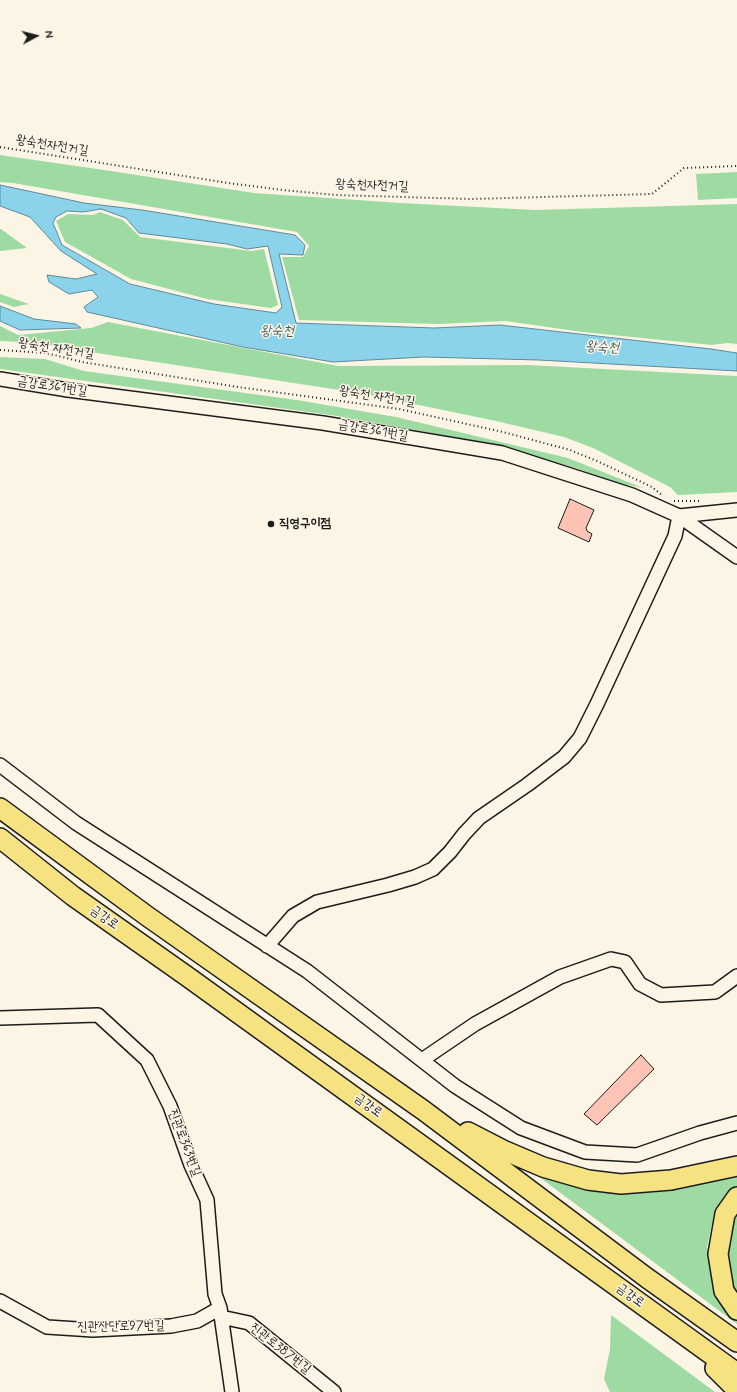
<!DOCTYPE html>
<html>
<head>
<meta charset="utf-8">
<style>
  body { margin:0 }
  #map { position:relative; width:737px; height:1392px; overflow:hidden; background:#fcf5e5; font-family:Mynerve,sans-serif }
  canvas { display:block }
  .north { position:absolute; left:16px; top:16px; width:40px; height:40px; -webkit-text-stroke:3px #fcf5e5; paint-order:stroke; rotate:83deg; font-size:11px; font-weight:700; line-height:16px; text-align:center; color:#1c1c1c }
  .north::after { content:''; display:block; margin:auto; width:14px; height:18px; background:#1c1c1c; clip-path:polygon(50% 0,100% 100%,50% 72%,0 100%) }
</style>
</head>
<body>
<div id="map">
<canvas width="737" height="1392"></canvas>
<div class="north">N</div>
</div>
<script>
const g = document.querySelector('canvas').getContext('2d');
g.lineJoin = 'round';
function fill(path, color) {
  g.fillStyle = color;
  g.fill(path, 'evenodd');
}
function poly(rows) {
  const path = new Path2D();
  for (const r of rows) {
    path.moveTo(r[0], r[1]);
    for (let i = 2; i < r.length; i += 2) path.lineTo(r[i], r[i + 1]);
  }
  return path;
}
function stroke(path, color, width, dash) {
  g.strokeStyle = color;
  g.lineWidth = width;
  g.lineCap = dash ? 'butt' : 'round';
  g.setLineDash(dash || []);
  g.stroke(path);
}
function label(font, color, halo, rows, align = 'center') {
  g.font = font + ' Mynerve,"Poor Story",sans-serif';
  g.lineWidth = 3;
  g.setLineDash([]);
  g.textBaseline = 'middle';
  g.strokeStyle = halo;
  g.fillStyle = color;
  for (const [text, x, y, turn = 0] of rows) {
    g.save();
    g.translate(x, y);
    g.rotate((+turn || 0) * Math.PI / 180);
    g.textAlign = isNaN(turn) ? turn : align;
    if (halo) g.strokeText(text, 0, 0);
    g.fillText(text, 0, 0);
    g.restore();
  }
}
const green = poly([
  [0,155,111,171,254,193,401,203,535,210,737,204,737,344,728,343,712,345,582,332,506,321,438,324,299,320,282,257,303,257,309,246,297,232,13,183,0,182],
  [737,172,737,198,698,200,696,174],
  [100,212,123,220,140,237,252,251,264,249,278,305,271,308,207,299,131,279,65,242,56,221,68,214,93,215],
  [0,229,1,229,27,248,0,251],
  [0,294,29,304,14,307,0,302],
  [108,322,338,366,529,365,737,376,737,492,678,495,670,487,593,448,564,437,496,421,366,394,90,352,39,343,0,341,0,326,18,335,91,328],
  [0,357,45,359,84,371,297,400,396,417,568,458,643,488,613,482,579,469,481,442,337,416,0,369],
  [737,1173,737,1188,730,1193,714,1214,707,1247,711,1276,737,1321,737,1324,535,1174,581,1184],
  [737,1210,737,1301,723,1272,724,1227],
  [611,1315,715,1392,610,1392,604,1379,610,1349]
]);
const water = poly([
  [0,185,84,203,142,210,295,235,305,245,303,255,279,254,296,323,434,328,500,325,711,349,737,353,737,371,539,360,424,357,333,362,243,347,87,312,84,307,98,297,92,290,69,294,49,282,47,275,76,279,97,274,61,251,30,217,0,206,0,185],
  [101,209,126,218,139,233,227,244,247,249,268,246,282,307,276,313,214,304,130,284,62,245,53,223,56,217,67,211,83,212,101,209],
  [0,306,34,319,76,324,81,328,20,330,0,321,0,306]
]);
const building = poly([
  [570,499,594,510,586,528,587,531,592,534,589,542,558,528,570,499],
  [641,1055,654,1069,597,1125,584,1114,641,1055]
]);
const path = poly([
  [0,147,228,183,283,190,335,195,471,199,652,194,684,168,737,166],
  [0,350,46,353,82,362,238,387,399,409,503,432,570,450,597,461,652,487,663,496],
  [674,501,702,501]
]);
const minor = poly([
  [0,379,68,390,323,423,502,453,632,495,679,516,737,510],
  [0,765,76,823,307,971,455,1086,521,1128,585,1152,637,1155,700,1133,737,1123],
  [267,946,293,916,317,902,388,885,415,877,433,869,450,852,464,834,479,818,527,785,564,757,580,738,597,704,675,536,679,516,737,557],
  [0,1018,98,1015,147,1060,170,1106,191,1165,207,1200,215,1294,220,1308,232,1392],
  [422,1060,475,1024,560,977,611,959,625,962,640,984,661,995,715,992,737,976],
  [0,1301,47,1327,93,1330,171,1326,197,1321,220,1308],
  [221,1317,249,1323,334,1392]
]);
const highway = poly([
  [0,808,147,916,423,1110,647,1278,737,1342],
  [0,838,73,896,188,977,737,1373],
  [468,1132,503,1150,543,1167,588,1180,621,1184,671,1180,737,1166],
  [737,1197,725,1214,718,1254,724,1291,737,1310],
  [715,1368,737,1390]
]);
const markers = [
  [271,524,4,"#1c1c1c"]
];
const streetNames = [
  ["왕숙천자전거길",52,146,9],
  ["왕숙천자전거길",372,186,2],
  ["왕숙천 자전거길",56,349,9],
  ["금강로361번길",52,387,9],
  ["왕숙천 자전거길",377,397,9],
  ["금강로361번길",373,431,10],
  ["금강로",104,918,35],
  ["금강로",368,1106,36],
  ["진관로363번길",184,1143,69],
  ["금강로",630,1296,36],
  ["진관산단로97번길",121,1327,-1],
  ["진관로387번길",280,1349,38]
];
const poiNames = [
  ["직영구이점",279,524]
];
const waterNames = [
  ["왕숙천",277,332],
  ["왕숙천",602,348,3]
];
fill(green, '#9edba3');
fill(water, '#8ad3eb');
stroke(water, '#5e8a98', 1);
fill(building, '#fdc3b4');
stroke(building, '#1c1c1c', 1);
stroke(minor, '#1c1c1c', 16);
stroke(highway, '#1c1c1c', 22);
stroke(path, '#1c1c1c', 2, [1, 3]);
stroke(minor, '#fcf5e5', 13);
stroke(highway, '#f7e281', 19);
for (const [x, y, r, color] of markers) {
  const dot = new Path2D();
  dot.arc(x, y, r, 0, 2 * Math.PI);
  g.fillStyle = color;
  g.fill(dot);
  stroke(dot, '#fcf5e5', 1.5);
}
label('13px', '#1c1c1c', '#fcf5e5', streetNames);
label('bold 13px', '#1c1c1c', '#fcf5e5', poiNames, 'left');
label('italic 14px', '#425c64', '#fcf5e5', waterNames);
</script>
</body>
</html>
